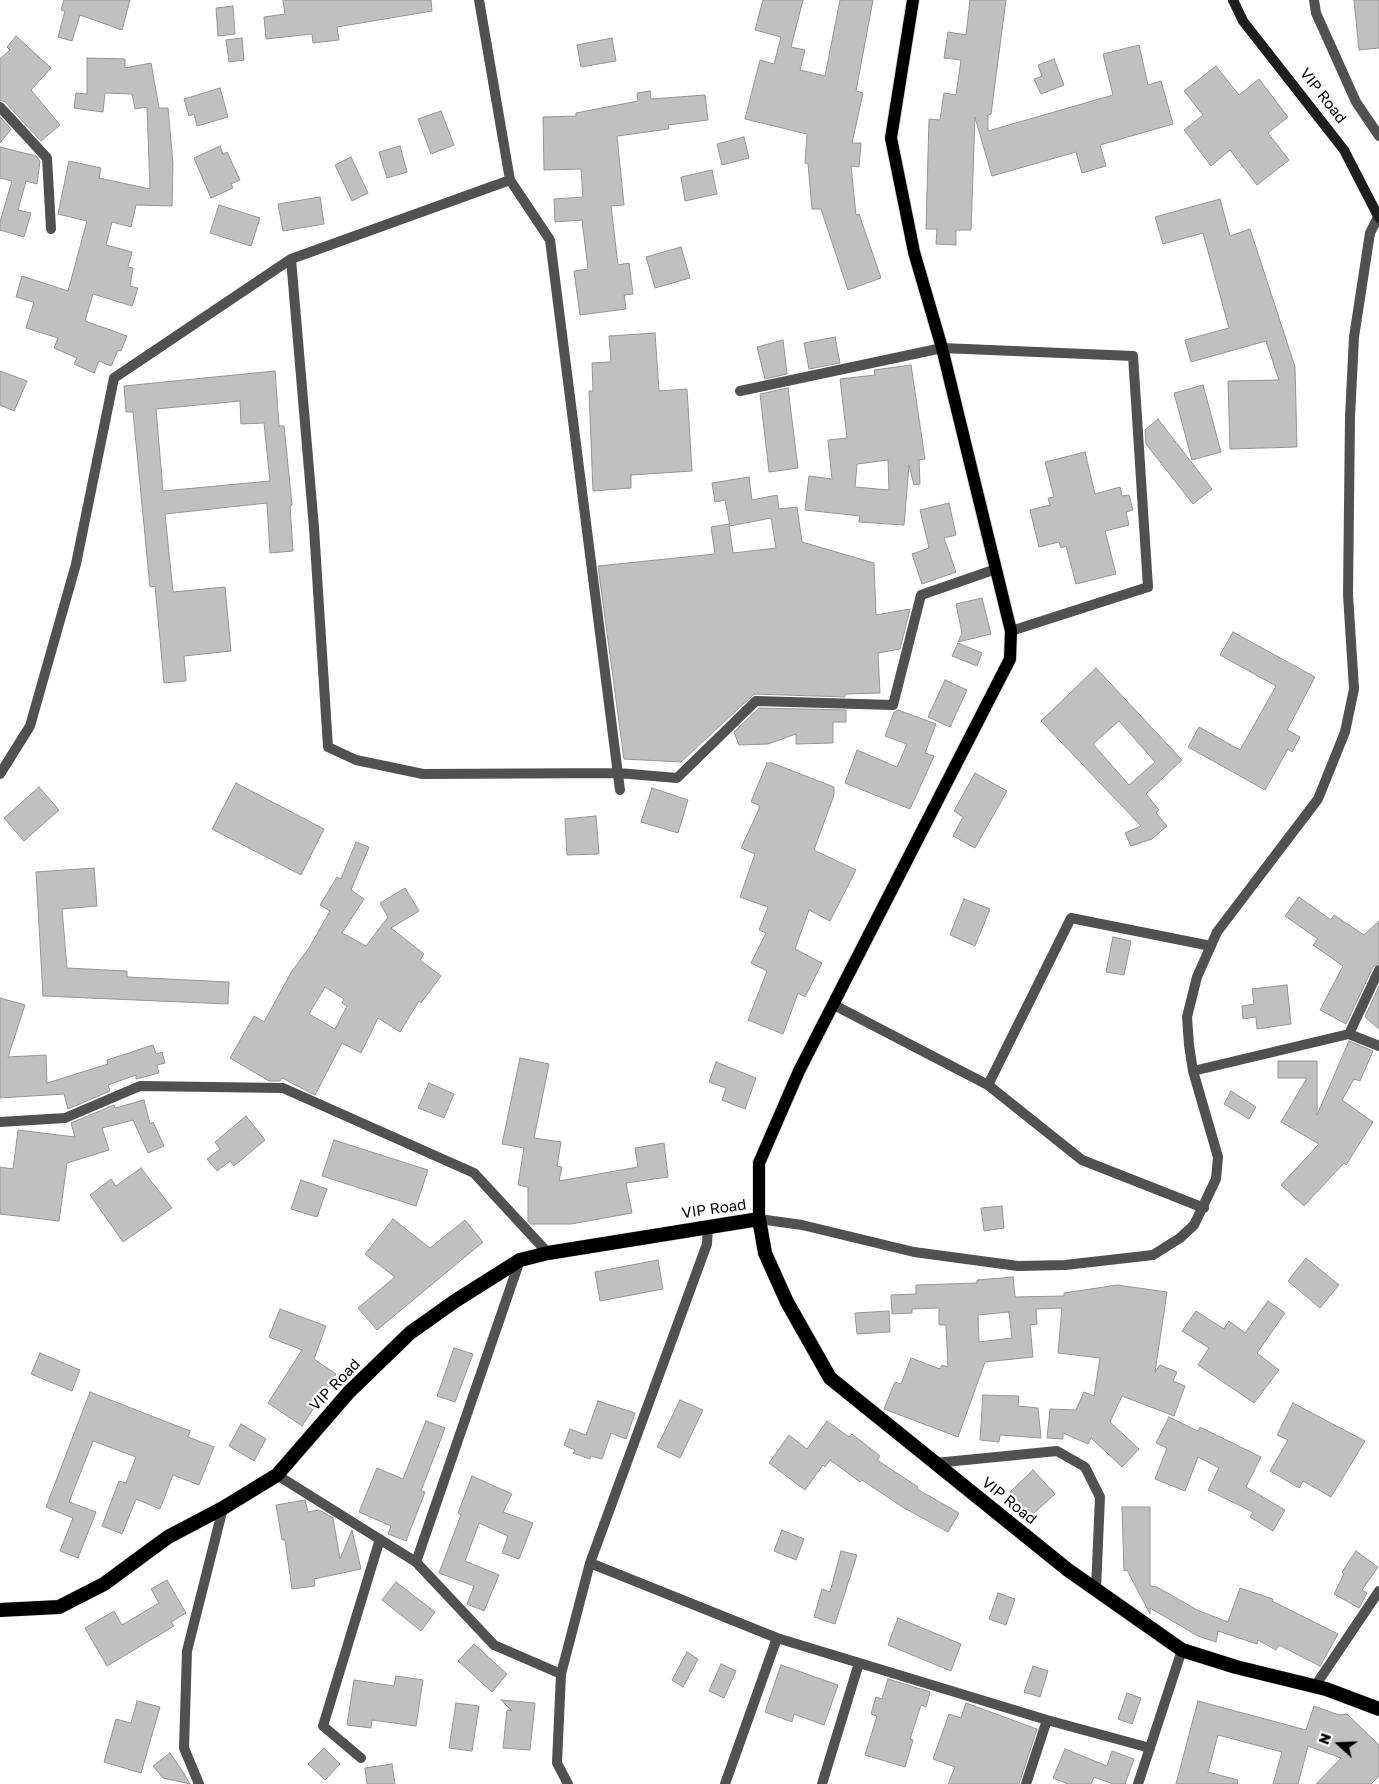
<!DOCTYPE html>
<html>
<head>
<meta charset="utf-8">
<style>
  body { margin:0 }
  #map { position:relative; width:1379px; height:1784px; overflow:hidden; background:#fff; font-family:"Golos Text",sans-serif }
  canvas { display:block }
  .north { position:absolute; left:1314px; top:1719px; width:50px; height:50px; -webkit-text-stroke:4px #fff; paint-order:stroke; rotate:290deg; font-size:14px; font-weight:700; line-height:20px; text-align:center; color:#000 }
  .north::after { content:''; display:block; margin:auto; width:18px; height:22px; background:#000; clip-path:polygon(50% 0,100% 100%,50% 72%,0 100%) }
</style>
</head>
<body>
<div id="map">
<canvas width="1379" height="1784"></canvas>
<div class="north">N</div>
</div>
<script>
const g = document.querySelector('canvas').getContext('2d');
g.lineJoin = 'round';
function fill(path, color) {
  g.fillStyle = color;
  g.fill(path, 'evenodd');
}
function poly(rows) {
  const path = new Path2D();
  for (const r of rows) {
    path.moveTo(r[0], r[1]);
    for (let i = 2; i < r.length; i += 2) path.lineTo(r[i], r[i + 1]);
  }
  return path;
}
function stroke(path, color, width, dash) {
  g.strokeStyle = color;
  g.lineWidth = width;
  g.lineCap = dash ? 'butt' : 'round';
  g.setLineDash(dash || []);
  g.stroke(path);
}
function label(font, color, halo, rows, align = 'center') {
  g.font = font + ' "Golos Text",sans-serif';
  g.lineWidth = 4.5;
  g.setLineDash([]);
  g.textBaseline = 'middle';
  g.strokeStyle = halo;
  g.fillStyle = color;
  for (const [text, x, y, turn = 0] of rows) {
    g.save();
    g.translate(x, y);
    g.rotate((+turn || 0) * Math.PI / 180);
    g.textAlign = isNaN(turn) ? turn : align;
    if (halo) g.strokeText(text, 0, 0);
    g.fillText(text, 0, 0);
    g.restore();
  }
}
const building = poly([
  [64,0,130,0,122,30,80,15,72,41,58,37,65,11,61,10,64,0],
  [283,0,431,0,432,11,337,27,339,40,313,43,312,34,266,39,264,17,285,14,283,0],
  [763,0,803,0,791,47,805,50,800,70,825,76,840,0,873,0,856,91,863,93,852,143,861,143,859,167,851,166,856,215,859,214,881,278,848,290,821,209,812,209,808,164,805,163,807,134,745,119,760,60,774,64,781,37,755,30,763,0],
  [970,0,1006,0,991,114,988,115,988,131,1113,95,1103,54,1139,45,1148,85,1161,81,1173,124,1100,145,1106,166,1082,173,1076,152,992,176,975,117,971,230,956,230,956,245,936,244,937,229,926,229,929,119,940,120,944,93,956,95,961,60,944,58,948,32,966,35,970,0],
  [1354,0,1379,0,1379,48,1359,50,1354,0],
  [233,6,235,34,218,36,216,8,233,6],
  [16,36,51,68,31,90,60,125,41,141,5,102,0,100,0,59,10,50,7,47,16,36],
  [242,38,244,60,229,62,226,40,242,38],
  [612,38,616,61,581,67,577,45,612,38],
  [87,58,125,59,125,68,151,63,159,108,168,108,173,164,172,206,136,205,131,227,112,222,106,245,132,252,128,267,133,268,130,286,138,288,132,306,93,294,85,321,127,336,121,351,118,350,111,366,99,361,94,373,74,364,77,358,54,348,58,338,26,328,34,302,16,297,22,276,68,291,87,221,58,214,69,161,101,168,99,178,150,189,147,107,135,109,132,94,105,93,103,112,74,108,76,93,87,94,87,58],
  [1054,59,1064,85,1041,94,1034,79,1042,76,1038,65,1054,59],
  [1216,66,1239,95,1259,79,1288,117,1268,133,1289,160,1257,185,1230,150,1211,166,1184,130,1203,115,1184,91,1216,66],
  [220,88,228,117,197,126,194,114,189,116,184,99,220,88],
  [650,91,651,99,705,95,708,120,668,125,669,129,617,136,624,205,611,206,618,265,629,263,633,294,624,295,626,309,580,315,574,271,588,269,582,220,555,222,554,199,583,197,581,169,544,170,543,117,576,116,576,113,638,101,637,93,650,91],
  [441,111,454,145,431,154,418,119,441,111],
  [0,117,11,129,0,143,0,117],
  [744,137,749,158,722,165,717,144,744,137],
  [220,146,223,154,227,152,240,180,231,184,233,188,211,198,194,158,220,146],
  [400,146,407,172,387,178,379,152,400,146],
  [0,147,36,156,40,161,37,184,26,181,18,210,31,213,24,237,0,230,0,222,12,181,0,178,0,147],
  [351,157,368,193,352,201,335,165,351,157],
  [712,170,717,194,685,201,681,177,712,170],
  [320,197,324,224,283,231,278,204,320,197],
  [1220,199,1230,236,1250,229,1295,367,1297,447,1230,449,1228,381,1279,380,1266,341,1191,362,1185,340,1229,328,1203,233,1163,244,1155,217,1220,199],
  [219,205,260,218,251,246,210,233,219,205],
  [681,247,690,278,655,288,646,257,681,247],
  [655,333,659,391,687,389,692,471,631,475,631,488,593,491,589,391,593,391,592,363,611,362,609,336,655,333],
  [835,337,840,363,809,369,804,343,835,337],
  [783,340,787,374,765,379,757,347,783,340],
  [911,365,925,459,919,460,920,484,914,485,909,465,904,525,859,522,860,516,805,510,809,476,832,479,828,440,847,438,840,379,875,375,874,370,911,365],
  [888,460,889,490,855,487,857,464,888,460],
  [0,371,27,381,14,411,0,405,0,371],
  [275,371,279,426,284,426,292,505,290,506,293,551,270,553,267,503,165,514,173,592,225,587,231,651,184,656,186,681,164,683,155,586,150,587,133,412,126,412,124,386,275,371],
  [240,401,241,424,264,423,270,481,163,491,156,409,240,401],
  [1203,385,1221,452,1192,460,1174,393,1203,385],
  [788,388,798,468,769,472,760,394,788,388],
  [1158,419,1212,489,1193,504,1146,444,1145,430,1158,419],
  [1085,452,1095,494,1120,487,1122,496,1129,495,1133,510,1126,512,1129,525,1105,531,1116,574,1076,584,1066,546,1061,548,1059,542,1039,547,1030,510,1050,505,1048,498,1054,497,1045,462,1085,452],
  [749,477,752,500,777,495,779,509,797,507,802,542,874,563,876,615,910,609,900,649,878,653,880,693,845,694,845,697,754,694,681,762,624,759,598,566,715,554,711,527,729,524,733,553,776,548,771,518,730,526,725,500,715,502,712,483,749,477],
  [949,503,956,535,944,538,956,572,922,584,912,554,929,548,920,510,949,503],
  [982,598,991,634,958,642,962,633,956,604,982,598],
  [1233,632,1315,677,1287,730,1300,737,1292,752,1288,749,1265,790,1188,747,1199,727,1240,750,1276,686,1220,655,1233,632],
  [958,643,982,653,977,666,952,656,958,643],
  [1096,668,1182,760,1146,794,1159,810,1156,813,1167,826,1152,839,1131,846,1125,833,1141,826,1041,721,1096,668],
  [1119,721,1155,762,1129,785,1093,744,1119,721],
  [945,680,967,690,950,727,928,717,945,680],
  [759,708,846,710,846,722,833,722,833,743,796,744,796,734,768,744,739,745,734,732,759,708],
  [898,710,936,724,925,753,934,756,910,809,845,783,857,750,897,767,907,744,885,736,894,712,898,710],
  [767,763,772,763,834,787,834,795,814,850,856,870,830,921,809,910,795,949,822,963,805,997,798,993,783,1034,748,1020,767,971,751,963,766,933,759,930,768,907,740,897,755,854,741,848,759,809,759,805,751,802,767,763],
  [975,773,1007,791,975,848,953,836,963,817,954,811,975,773],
  [236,783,324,829,301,875,212,829,236,783],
  [39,787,59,810,24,841,4,818,39,787],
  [652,788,688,800,678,833,641,822,652,788],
  [596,816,599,854,567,855,565,819,596,816],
  [356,842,369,847,351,890,364,899,342,933,366,946,388,917,380,903,405,888,419,911,391,928,424,954,420,960,441,976,421,1003,419,1001,400,1032,378,1018,361,1053,342,1043,315,1095,282,1078,280,1081,269,1081,230,1058,254,1016,264,1022,292,971,309,948,330,911,320,905,337,877,341,879,356,842],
  [325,987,344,999,342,1003,347,1006,335,1029,309,1014,325,987],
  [94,868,97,906,62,909,67,968,127,971,127,977,229,982,228,1004,43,996,36,872,94,868],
  [1299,897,1331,920,1334,915,1364,935,1379,921,1379,963,1373,967,1346,1024,1320,1010,1343,966,1313,945,1318,939,1285,916,1299,897],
  [964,899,990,909,975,946,950,935,964,899],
  [1113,937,1131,941,1124,975,1106,972,1113,937],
  [1287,985,1291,1024,1257,1029,1256,1017,1243,1019,1242,1006,1254,1004,1252,989,1287,985],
  [1379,986,1379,1029,1365,1017,1379,986],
  [0,998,25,1005,8,1057,46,1055,47,1083,108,1064,107,1060,153,1045,156,1054,162,1052,165,1063,157,1065,159,1073,136,1079,136,1075,108,1085,110,1091,68,1109,64,1094,0,1098,0,998],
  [1349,1041,1373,1051,1360,1081,1354,1079,1342,1100,1373,1122,1346,1165,1344,1163,1304,1206,1281,1185,1319,1144,1281,1122,1307,1078,1278,1078,1278,1061,1317,1061,1317,1115,1349,1041],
  [520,1058,549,1064,534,1138,561,1142,557,1166,562,1167,559,1181,638,1167,635,1148,664,1143,668,1177,626,1183,632,1213,571,1224,531,1224,528,1221,528,1187,518,1185,524,1148,502,1144,520,1058],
  [716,1062,756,1078,745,1109,722,1100,726,1088,709,1082,716,1062],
  [429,1083,454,1094,444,1118,418,1108,429,1083],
  [1231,1091,1256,1107,1249,1119,1224,1104,1231,1091],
  [144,1100,150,1124,153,1122,164,1146,148,1153,133,1120,102,1128,109,1150,67,1163,59,1221,0,1214,0,1167,13,1169,18,1130,75,1137,71,1123,114,1105,115,1108,144,1100],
  [246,1116,265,1140,234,1166,230,1161,217,1171,207,1159,220,1149,215,1142,246,1116],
  [334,1140,428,1170,416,1206,322,1176,334,1140],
  [141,1168,172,1208,123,1242,90,1195,111,1179,116,1186,141,1168],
  [301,1180,327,1189,317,1217,291,1209,301,1180],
  [1002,1206,1004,1228,984,1231,981,1208,1002,1206],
  [393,1219,430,1248,465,1220,483,1242,377,1330,358,1308,395,1277,365,1254,393,1219],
  [1306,1258,1339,1285,1320,1308,1288,1281,1306,1258],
  [658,1260,663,1289,600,1301,595,1272,658,1260],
  [1013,1277,1015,1297,1064,1296,1064,1293,1117,1285,1167,1292,1155,1372,1160,1365,1177,1372,1173,1381,1185,1386,1174,1416,1122,1396,1110,1422,1139,1449,1122,1467,1091,1438,1088,1444,1063,1433,1063,1439,1047,1438,1050,1409,1076,1410,1084,1392,1094,1396,1100,1358,1058,1353,1062,1308,1036,1309,1037,1324,1030,1325,1033,1357,985,1362,958,1437,884,1409,895,1382,901,1384,911,1358,940,1369,942,1365,948,1367,946,1325,939,1325,939,1308,912,1309,912,1313,892,1314,891,1295,916,1294,916,1285,977,1283,977,1280,1013,1277],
  [1009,1312,1012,1338,979,1342,978,1315,1009,1312],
  [1268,1301,1285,1313,1257,1353,1279,1370,1254,1403,1198,1365,1209,1348,1182,1331,1196,1311,1224,1329,1229,1321,1245,1333,1268,1301],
  [280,1309,326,1326,314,1359,336,1374,302,1426,268,1403,302,1350,269,1337,280,1309],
  [889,1311,890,1332,857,1334,855,1313,889,1311],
  [454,1348,473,1354,455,1402,437,1396,454,1348],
  [40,1353,80,1370,72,1391,31,1374,40,1353],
  [90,1392,190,1431,188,1437,214,1447,199,1485,173,1475,160,1509,136,1499,122,1534,102,1526,119,1481,126,1483,136,1457,93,1441,69,1502,96,1512,78,1558,60,1551,73,1518,46,1507,90,1392],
  [983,1395,1019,1396,1018,1406,1038,1408,1041,1438,1000,1435,999,1442,980,1440,983,1395],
  [680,1400,703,1410,680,1458,657,1447,680,1400],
  [598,1401,635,1413,626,1439,611,1433,602,1459,591,1456,590,1459,573,1453,575,1450,564,1445,570,1429,586,1435,598,1401],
  [1293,1403,1365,1441,1331,1497,1303,1481,1299,1488,1270,1471,1288,1440,1277,1435,1293,1403],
  [1169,1417,1198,1431,1200,1427,1261,1457,1246,1487,1285,1510,1273,1531,1250,1517,1253,1512,1208,1490,1219,1468,1198,1457,1185,1491,1155,1479,1167,1448,1156,1443,1169,1417],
  [426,1421,445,1428,421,1491,425,1492,406,1541,388,1534,391,1526,359,1512,377,1468,403,1479,426,1421],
  [827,1421,849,1437,852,1434,880,1456,877,1460,918,1487,917,1489,959,1513,948,1532,904,1508,862,1480,860,1482,830,1460,825,1467,823,1465,805,1490,769,1463,789,1435,807,1449,827,1421],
  [241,1424,266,1439,254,1461,229,1446,241,1424],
  [1033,1470,1055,1494,1032,1515,1010,1492,1033,1470],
  [472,1476,512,1494,503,1512,533,1523,519,1559,502,1553,508,1536,479,1523,465,1561,499,1575,484,1611,467,1604,474,1586,439,1573,461,1515,458,1513,472,1476],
  [305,1500,308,1512,319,1510,333,1518,340,1559,352,1530,361,1569,314,1579,315,1586,292,1589,285,1540,282,1540,276,1505,305,1500],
  [1122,1507,1150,1507,1150,1586,1157,1587,1197,1610,1228,1622,1240,1588,1273,1599,1272,1601,1338,1634,1320,1666,1279,1645,1276,1650,1258,1640,1257,1644,1218,1631,1216,1642,1198,1636,1150,1608,1150,1614,1127,1570,1124,1571,1122,1507],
  [782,1530,804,1539,796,1560,774,1551,782,1530],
  [841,1551,857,1555,835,1624,814,1617,822,1589,830,1592,841,1551],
  [1356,1551,1378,1567,1362,1590,1367,1593,1359,1608,1334,1594,1344,1574,1342,1572,1356,1551],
  [167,1580,186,1613,171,1622,174,1626,107,1666,85,1628,114,1611,122,1625,159,1603,151,1589,167,1580],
  [396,1582,435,1612,421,1631,382,1600,396,1582],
  [998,1593,1015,1599,1006,1625,989,1619,998,1593],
  [898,1618,961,1644,951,1671,888,1645,898,1618],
  [474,1644,507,1674,492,1692,458,1661,474,1644],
  [687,1652,698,1659,683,1687,672,1680,687,1652],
  [721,1664,736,1671,724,1698,709,1691,721,1664],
  [781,1665,838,1685,824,1725,794,1714,792,1722,765,1712,781,1665],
  [1033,1666,1048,1671,1040,1697,1024,1692,1033,1666],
  [396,1676,423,1680,416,1726,372,1720,371,1728,347,1725,354,1680,394,1686,396,1676],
  [888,1679,930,1692,926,1707,921,1705,910,1739,913,1740,905,1767,865,1755,877,1716,871,1714,876,1697,882,1699,888,1679],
  [1127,1693,1141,1698,1132,1724,1118,1719,1127,1693],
  [501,1700,535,1703,530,1750,503,1748,507,1710,512,1711,501,1700],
  [137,1701,160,1707,141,1773,104,1762,116,1719,131,1723,137,1701],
  [1198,1701,1306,1730,1314,1706,1339,1715,1347,1714,1379,1745,1379,1776,1371,1784,1316,1784,1341,1758,1308,1746,1298,1784,1273,1784,1282,1752,1218,1735,1208,1772,1238,1780,1237,1784,1176,1784,1198,1701],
  [456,1703,479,1706,472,1751,449,1748,456,1703],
  [966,1703,1037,1729,1019,1784,948,1784,955,1767,933,1759,949,1714,961,1718,966,1703],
  [324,1748,340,1764,325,1780,308,1764,324,1748],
  [1065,1749,1107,1766,1112,1751,1134,1759,1125,1784,1113,1784,1094,1777,1091,1784,1068,1784,1053,1778,1065,1749],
  [170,1753,183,1772,190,1784,163,1778,153,1766,170,1753],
  [392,1764,395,1784,367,1784,365,1768,392,1764]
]);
const minor = poly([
  [479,0,510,180,550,240,620,790],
  [1314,0,1316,13,1356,102,1379,136],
  [0,107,47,158,51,229],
  [291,259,314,528,328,747,356,760,423,774,618,773,677,778,756,701,893,705,921,595,996,569],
  [740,391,942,348,1133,356,1148,587,1011,631],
  [0,774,30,726,76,564,114,378,291,259,510,180],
  [834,1005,988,1085,1082,1160,1204,1208],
  [1349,1034,1379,970],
  [1193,1071,1349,1034,1379,1046],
  [988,1085,1071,918,1211,946],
  [0,1122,65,1118,140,1086,283,1088,474,1173,548,1253],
  [759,1219,802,1225,914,1252,1018,1266,1065,1265,1153,1255,1180,1238,1194,1225,1216,1179,1218,1157,1193,1071,1189,1045,1187,1017,1197,977,1217,932,1318,799,1345,732,1354,689,1348,595,1350,417,1354,337,1370,233,1379,215],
  [520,1260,416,1562,494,1645,561,1674],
  [935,1463,1057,1451,1085,1467,1100,1497,1096,1589],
  [277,1475,416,1562],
  [590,1563,777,1638,1047,1720,1150,1748],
  [1315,1686,1379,1591],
  [361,1758,323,1726,380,1539],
  [199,1784,184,1748,187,1651,223,1508],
  [568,1784,557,1763,561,1674,590,1563,707,1244,708,1227],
  [725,1784,777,1638],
  [822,1784,859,1663],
  [1026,1784,1047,1720]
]);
const tertiary = poly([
  [1138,1784,1182,1650]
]);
const secondary = poly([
  [1233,0,1243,21,1344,150,1379,218]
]);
const primary = poly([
  [759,1219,759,1163,799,1071,1010,659,1011,631,942,348,914,252,891,138,913,0]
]);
const trunk = poly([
  [0,1610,59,1607,104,1584,168,1537,223,1508,277,1475,349,1392,410,1333,455,1301,520,1260,548,1253,759,1219,765,1253,787,1302,830,1378,1068,1570,1182,1650,1236,1667,1326,1689,1379,1709]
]);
const streetNames = [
  ["VIP Road",1323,96,52],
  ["VIP Road",714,1209,-8],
  ["VIP Road",335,1385,-46],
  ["VIP Road",1009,1501,39]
];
fill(building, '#c0c0c0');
stroke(building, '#959595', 1);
stroke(primary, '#dbdbdb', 14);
stroke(trunk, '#dbdbdb', 15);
stroke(minor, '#515151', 10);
stroke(tertiary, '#515151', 10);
stroke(secondary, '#1e1e1e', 10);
stroke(primary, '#000', 12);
stroke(trunk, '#000', 14);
label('15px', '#000', '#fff', streetNames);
</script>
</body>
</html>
